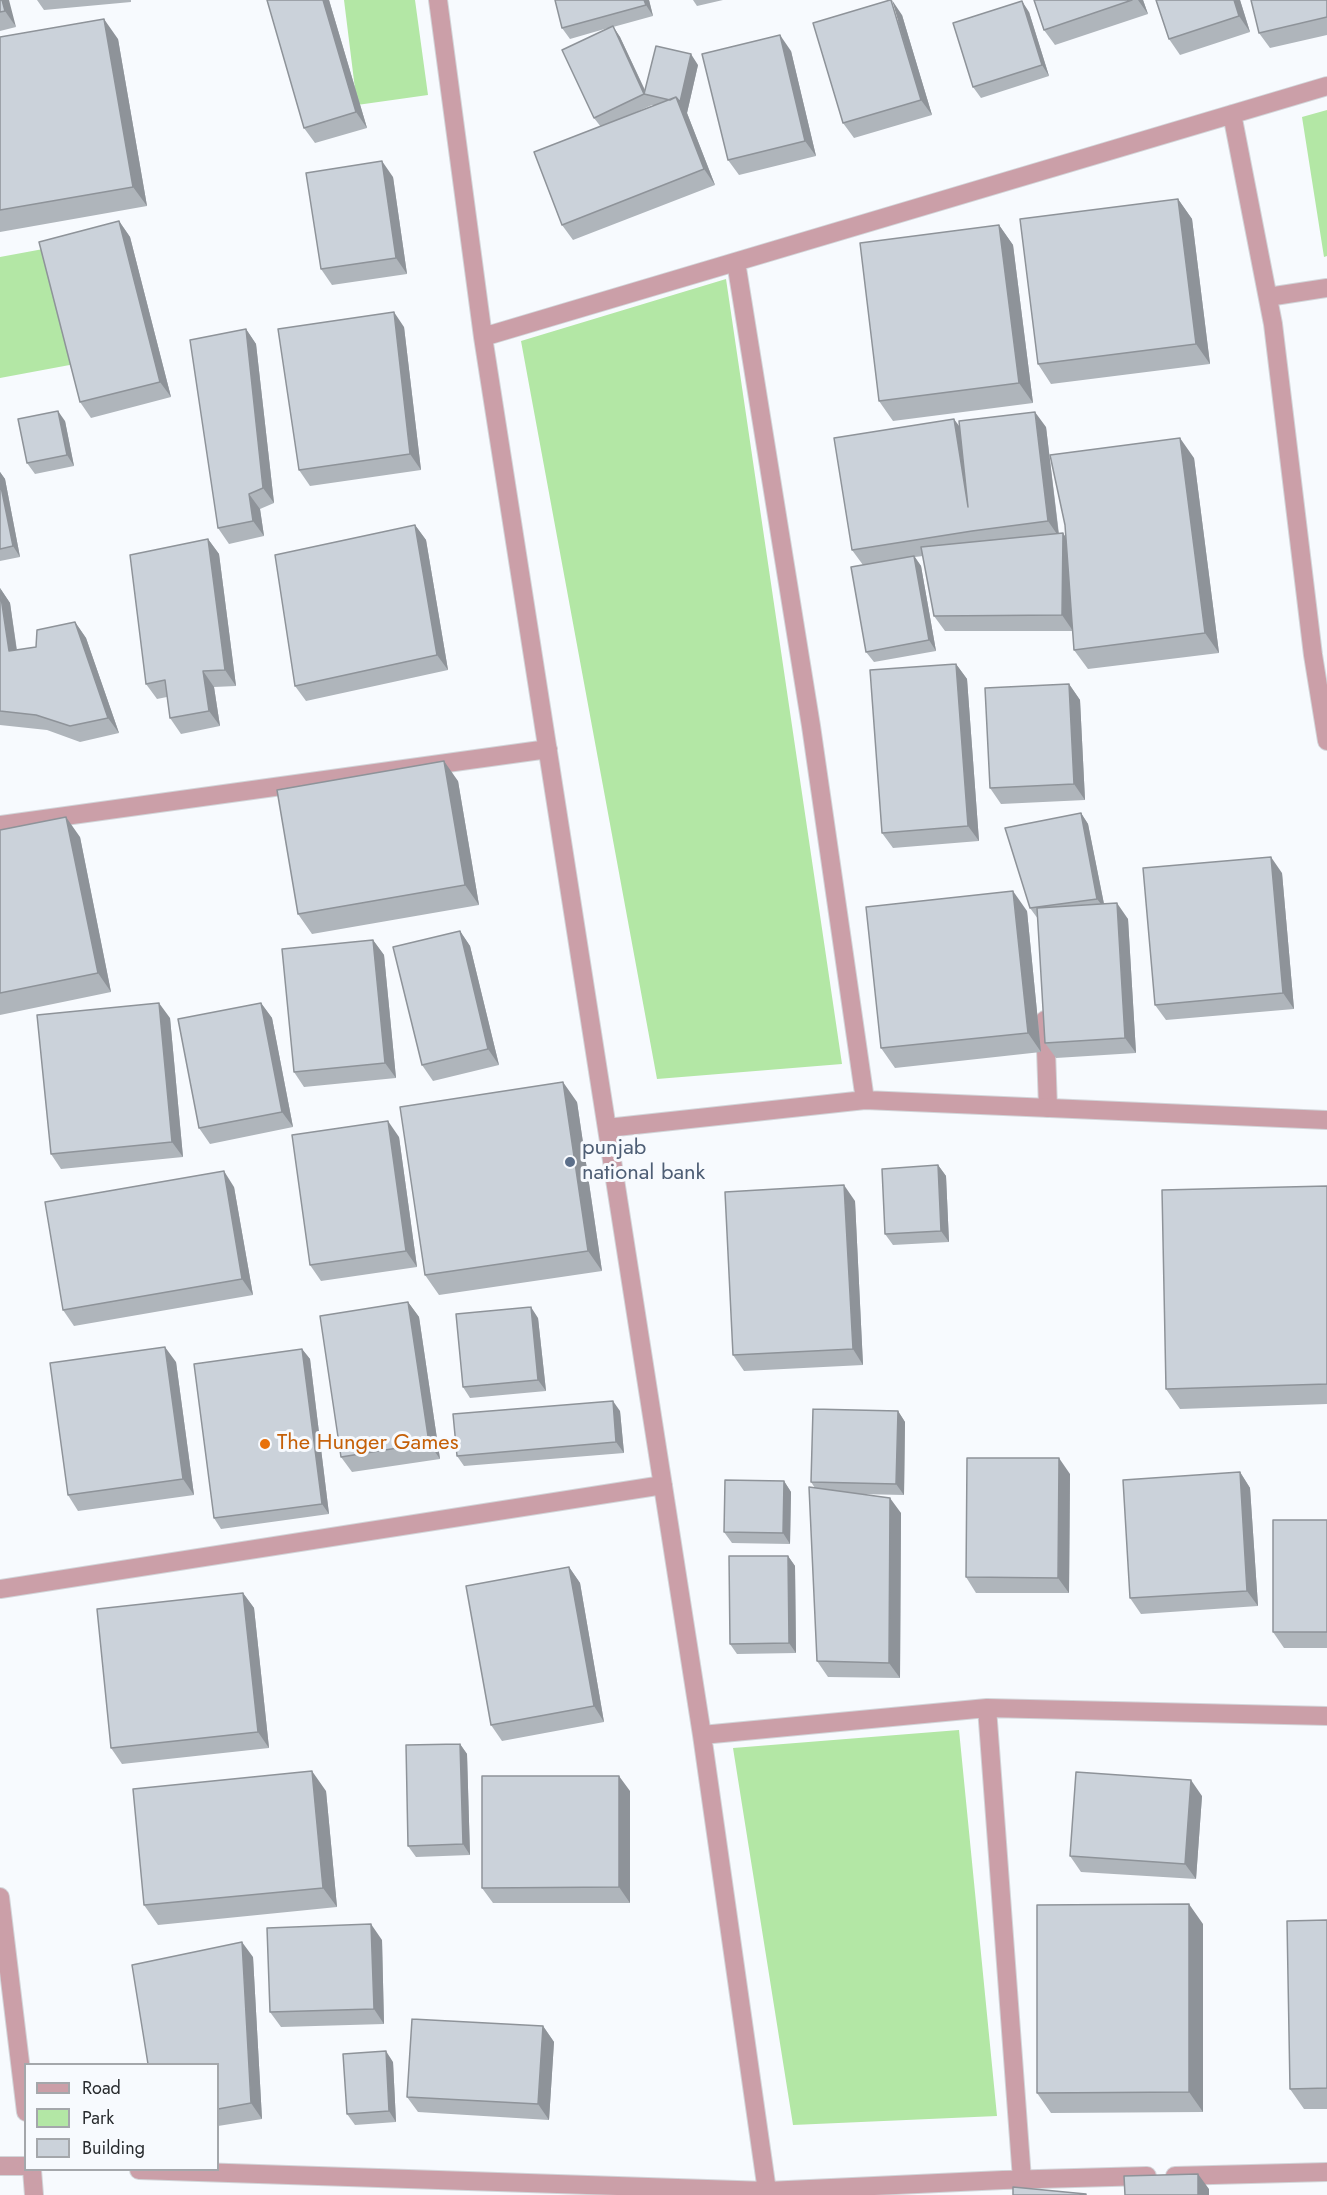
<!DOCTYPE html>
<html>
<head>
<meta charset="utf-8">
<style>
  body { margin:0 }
  #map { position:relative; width:1327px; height:2195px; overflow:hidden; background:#f7fafe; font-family:Jost,sans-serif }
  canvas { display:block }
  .legend { position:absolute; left:24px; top:2063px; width:195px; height:108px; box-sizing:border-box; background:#f7fafe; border:2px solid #a4a7ab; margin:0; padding:8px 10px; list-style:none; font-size:18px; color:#282b2e }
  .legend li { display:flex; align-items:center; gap:12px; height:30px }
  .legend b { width:30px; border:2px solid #a4a7ab }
</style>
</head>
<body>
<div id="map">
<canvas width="1327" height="2195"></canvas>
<ul class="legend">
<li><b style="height:8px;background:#cb9fa8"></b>Road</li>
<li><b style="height:16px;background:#b3e7a5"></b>Park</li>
<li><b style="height:16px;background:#cbd2da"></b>Building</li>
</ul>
</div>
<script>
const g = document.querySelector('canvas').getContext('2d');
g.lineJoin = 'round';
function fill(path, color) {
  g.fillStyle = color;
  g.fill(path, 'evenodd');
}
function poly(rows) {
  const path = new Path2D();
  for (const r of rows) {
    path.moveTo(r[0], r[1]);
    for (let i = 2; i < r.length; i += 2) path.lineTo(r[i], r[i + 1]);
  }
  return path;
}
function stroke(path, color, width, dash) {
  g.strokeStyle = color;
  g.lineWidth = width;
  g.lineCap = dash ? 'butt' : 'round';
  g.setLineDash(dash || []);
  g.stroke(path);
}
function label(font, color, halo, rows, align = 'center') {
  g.font = font + ' Jost,sans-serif';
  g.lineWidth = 6;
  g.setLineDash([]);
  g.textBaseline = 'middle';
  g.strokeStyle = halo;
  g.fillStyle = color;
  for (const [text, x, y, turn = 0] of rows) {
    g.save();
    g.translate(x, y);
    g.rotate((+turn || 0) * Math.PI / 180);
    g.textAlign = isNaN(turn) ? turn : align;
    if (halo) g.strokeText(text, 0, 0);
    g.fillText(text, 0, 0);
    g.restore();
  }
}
const green = poly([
  [344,0,415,0,428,95,357,105],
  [1327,110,1327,256,1324,257,1302,117],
  [54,247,75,364,0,378,0,257],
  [726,279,842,1064,657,1079,521,341],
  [959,1730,997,2116,793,2125,733,1748]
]);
const lane = poly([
  [1045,1020,1048,1108],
  [32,2170,34,2195]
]);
const street = poly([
  [438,0,483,337,702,1735,767,2191],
  [1232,114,1273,324,1313,655,1327,741],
  [736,262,811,726,865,1100],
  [1268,297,1327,288],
  [483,337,1327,86],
  [0,825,548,749],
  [607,1128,865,1100,1327,1120],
  [0,1589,663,1485],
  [987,1708,1022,2179],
  [702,1735,987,1708,1327,1716],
  [0,1897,26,2112],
  [0,2166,26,2166],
  [139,2170,767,2191,1003,2180,1147,2176],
  [1175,2176,1327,2172]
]);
const wall = poly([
  [0,0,16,27,0,31],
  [37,0,131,0,131,2,44,10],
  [267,0,329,0,367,128,315,143,304,128],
  [555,0,649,0,653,16,613,27,620,37,645,90,698,65,687,113,715,185,573,240,562,225,601,127,594,118,608,28,570,39,562,28],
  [652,105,655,105,625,117],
  [693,0,723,0,697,6],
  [1034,0,1143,0,1148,14,1055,45,1044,30],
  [1156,0,1240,0,1250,32,1180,55,1169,39],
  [1327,0,1327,35,1270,48,1259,33],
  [1029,12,1049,76,981,98,973,87],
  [902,15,932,115,854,138,843,123],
  [0,37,118,39,147,206,0,232],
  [791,51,816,156,739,175,728,160],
  [393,177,407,274,332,285,321,269],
  [1178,199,1192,219,1210,364,1051,384,1038,364],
  [119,221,130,237,171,397,91,418,80,402],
  [999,225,1013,245,1033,403,893,421,879,401],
  [404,327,421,470,310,486,299,470],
  [246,329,256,344,274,503,260,509,264,536,229,544,218,528],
  [65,421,74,466,35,474,27,463],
  [960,427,1046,427,1059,534,1063,533,1066,538,1194,458,1219,653,1088,669,1074,650,1073,631,945,631,934,616,923,556,915,557,921,566,936,651,874,662,866,652,863,565,852,550],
  [0,472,5,479,20,557,0,561],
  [415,525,426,540,448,670,306,701,295,686],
  [208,539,219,554,236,686,214,687,220,726,181,734,170,718,167,697,157,699,146,684],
  [0,588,10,603,17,650,36,647,75,622,86,638,119,733,80,742,47,730,0,725],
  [956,664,967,679,979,841,893,848,882,833],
  [1069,684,1080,700,1085,800,1001,804,990,788],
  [458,781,479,905,312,934,298,914],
  [1081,813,1088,824,1104,904,1128,919,1136,1053,1056,1058,1045,1043,1038,919,1030,908],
  [0,830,80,837,111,992,0,1015],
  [1282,873,1294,1009,1166,1020,1155,1005],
  [1027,911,1041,1052,895,1068,881,1048],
  [460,931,470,946,499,1065,433,1081,422,1065],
  [373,940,384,955,396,1078,304,1087,294,1072],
  [261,1003,272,1018,293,1127,210,1144,199,1128],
  [170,1018,183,1157,61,1169,51,1154],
  [577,1102,602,1271,439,1295,425,1275],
  [399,1137,417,1267,321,1281,310,1265],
  [938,1165,946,1176,949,1242,893,1245,885,1234],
  [1327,1186,1327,1404,1180,1409,1166,1389],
  [234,1187,253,1295,74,1326,63,1310],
  [855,1201,863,1365,744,1371,733,1355],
  [408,1302,419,1317,440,1459,352,1472,341,1457],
  [538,1318,546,1391,470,1398,463,1387],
  [302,1349,310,1359,329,1514,221,1529,214,1518],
  [176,1362,194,1495,78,1511,68,1495],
  [620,1411,624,1453,464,1466,457,1456],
  [898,1411,905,1422,904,1495,858,1494,901,1513,900,1678,828,1677,817,1661,815,1488,811,1482],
  [1240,1472,1250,1488,1258,1606,1141,1614,1130,1598],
  [1070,1474,1069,1593,976,1593,966,1577],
  [784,1481,791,1492,790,1544,732,1543,724,1532],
  [1327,1520,1327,1648,1284,1648,1273,1632],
  [788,1556,795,1566,796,1653,737,1654,730,1644],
  [569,1567,580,1583,604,1722,502,1741,491,1725],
  [243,1593,254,1608,269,1748,122,1764,111,1748],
  [460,1744,467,1754,470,1855,416,1857,408,1846],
  [326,1791,337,1907,158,1925,144,1905],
  [630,1791,630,1903,493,1903,482,1888],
  [1202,1796,1196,1879,1081,1872,1070,1856],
  [1327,1920,1327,2109,1304,2109,1290,2089],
  [1203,1924,1203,2112,1051,2113,1037,2093],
  [382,1940,384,2024,281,2027,270,2012],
  [253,1957,262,2119,218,2126,218,2064],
  [543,2026,554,2042,549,2120,418,2112,407,2097],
  [393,2062,396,2122,355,2125,347,2114]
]);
const shadedWall = poly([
  [2,0,9,0,16,27,5,11],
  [323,0,329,0,367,128,356,112],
  [644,0,649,0,653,16,646,5],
  [892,0,902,15,932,115,921,100],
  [1138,0,1143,0,1148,14],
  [1234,0,1240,0,1250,32,1239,16],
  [1022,1,1029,12,1049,76,1042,65],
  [104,19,118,39,147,206,133,187],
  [613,26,620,37,647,95,644,94],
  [780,35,791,51,816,156,805,141],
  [691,54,698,65,687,113,715,185,704,169,676,97],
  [382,161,393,177,407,274,396,258],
  [1178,199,1192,219,1210,364,1196,344],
  [119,221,130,237,171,397,160,382],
  [999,225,1013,245,1033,403,1019,383],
  [394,312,404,327,421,470,410,454],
  [246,329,256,344,274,503,263,488],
  [58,411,65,421,74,466,67,455],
  [1035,412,1046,427,1059,537,1048,521],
  [954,419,965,434,968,507],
  [1180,438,1194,458,1219,653,1205,633],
  [0,472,5,479,20,557,13,546,0,482],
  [249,494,260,509,264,536,253,521],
  [415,525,426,540,448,670,437,655],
  [1063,533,1073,549,1073,631,1062,615],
  [208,539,219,554,236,686,225,670],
  [914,556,921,566,936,651,929,640],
  [0,588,10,603,19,667,9,651],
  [75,622,86,638,119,733,108,718],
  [956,664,967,679,979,841,968,826],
  [203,671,214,687,220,726,209,711],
  [1069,684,1080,700,1085,800,1074,784],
  [444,761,458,781,479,905,465,885],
  [1081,813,1088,824,1105,909,1097,899],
  [66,817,80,837,111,992,98,973],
  [1271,857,1282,873,1294,1009,1283,993],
  [1013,891,1027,911,1041,1052,1028,1033],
  [1117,903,1128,919,1136,1053,1125,1038],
  [460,931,470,946,499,1065,488,1049],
  [373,940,384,955,396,1078,385,1063],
  [159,1003,170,1018,183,1157,172,1142],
  [261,1003,272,1018,293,1127,282,1112],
  [563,1082,577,1102,602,1271,588,1251],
  [388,1121,399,1137,417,1267,406,1251],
  [938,1165,946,1176,949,1242,941,1231],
  [224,1171,234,1187,253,1295,242,1279],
  [844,1185,855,1201,863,1365,853,1349],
  [408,1302,419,1317,440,1459,429,1443],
  [531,1307,538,1318,546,1391,538,1380],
  [165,1347,176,1362,194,1495,183,1479],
  [302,1349,310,1359,329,1514,322,1504],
  [613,1401,620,1411,624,1453,616,1442],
  [898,1411,905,1422,904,1495,896,1484],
  [1059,1458,1070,1474,1069,1593,1058,1578],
  [1240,1472,1250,1488,1258,1606,1247,1591],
  [784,1481,791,1492,790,1544,783,1533],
  [890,1498,901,1513,900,1678,889,1663],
  [788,1556,795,1566,796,1653,789,1643],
  [569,1567,580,1583,604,1722,594,1706],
  [243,1593,254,1608,269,1748,258,1732],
  [460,1744,467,1754,470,1855,463,1844],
  [312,1771,326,1791,337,1907,323,1888],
  [619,1776,630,1791,630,1903,619,1887],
  [1191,1780,1202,1796,1196,1879,1185,1864],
  [1189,1904,1203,1924,1203,2112,1189,2092],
  [371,1924,382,1940,384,2024,374,2009],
  [242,1942,253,1957,262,2119,251,2103],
  [543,2026,554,2042,549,2120,538,2104],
  [386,2051,393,2062,396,2122,389,2111],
  [1198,2174,1209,2189,1209,2195,1198,2195]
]);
const building = poly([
  [0,0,2,0,5,11,0,12,0,0],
  [267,0,323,0,356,112,304,128,267,0],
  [555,0,644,0,646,5,562,28,555,0],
  [890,0,891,0,921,100,843,123,813,23,890,0],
  [1034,0,1132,0,1044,30,1034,0],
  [1156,0,1234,0,1239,16,1169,39,1156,0],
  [1251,0,1327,0,1327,17,1259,33,1251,0],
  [1022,1,1042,65,973,87,953,23,1022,1],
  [104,19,133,187,0,210,0,37,104,19],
  [613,26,644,94,594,118,562,50,613,26],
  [780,35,805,141,728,160,702,54,780,35],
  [656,46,691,54,680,102,676,97,670,100,644,94,656,46],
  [676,97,704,169,562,225,534,152,676,97],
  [382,161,396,258,321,269,306,173,382,161],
  [1178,199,1196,344,1038,364,1020,219,1178,199],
  [119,221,160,382,80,402,39,242,119,221],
  [999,225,1019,383,879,401,860,243,999,225],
  [394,312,410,454,299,470,278,329,394,312],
  [246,329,263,488,249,494,253,521,218,528,190,340,246,329],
  [58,411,67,455,27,463,18,419,58,411],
  [1035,412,1048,521,972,531,852,550,834,438,954,419,968,507,959,421,1035,412],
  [1180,438,1205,633,1074,650,1065,525,1050,455,1180,438],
  [0,482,13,546,0,549,0,482],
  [415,525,437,655,295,686,275,555,415,525],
  [1063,533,1062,615,934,616,921,547,1063,533],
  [208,539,225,670,203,671,209,711,170,718,165,680,146,684,130,555,208,539],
  [914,556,929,640,866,652,851,567,914,556],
  [0,591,9,651,36,647,37,630,75,622,108,718,70,726,36,715,0,711,0,591],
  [956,664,968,826,882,833,870,670,956,664],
  [1069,684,1074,784,990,788,985,688,1069,684],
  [444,761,465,885,298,914,277,790,444,761],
  [1081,813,1097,899,1030,908,1005,828,1081,813],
  [66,817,98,973,0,993,0,830,66,817],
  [1271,857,1283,993,1155,1005,1143,868,1271,857],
  [1013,891,1028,1033,881,1048,866,907,1013,891],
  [1117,903,1125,1038,1045,1043,1037,908,1117,903],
  [460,931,488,1049,422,1065,393,947,460,931],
  [373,940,385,1063,294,1072,282,949,373,940],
  [159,1003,172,1142,51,1154,37,1015,159,1003],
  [261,1003,282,1112,199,1128,178,1019,261,1003],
  [563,1082,588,1251,425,1275,400,1107,563,1082],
  [388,1121,406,1251,310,1265,292,1135,388,1121],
  [938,1165,941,1231,885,1234,882,1169,938,1165],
  [224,1171,242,1279,63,1310,45,1202,224,1171],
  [844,1185,853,1349,733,1355,725,1192,844,1185],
  [1327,1186,1327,1384,1166,1389,1162,1190,1327,1186],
  [408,1302,429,1443,341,1457,320,1316,408,1302],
  [531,1307,538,1380,463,1387,456,1314,531,1307],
  [165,1347,183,1479,68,1495,50,1363,165,1347],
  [302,1349,322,1504,214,1518,194,1364,302,1349],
  [613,1401,616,1442,457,1456,453,1414,613,1401],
  [813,1409,898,1411,896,1484,811,1482,813,1409],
  [967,1458,1059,1458,1058,1578,966,1577,967,1458],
  [1240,1472,1247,1591,1130,1598,1123,1480,1240,1472],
  [725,1480,784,1481,783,1533,724,1532,725,1480],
  [809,1487,890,1498,889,1663,817,1661,809,1487],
  [1273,1520,1327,1520,1327,1632,1273,1632,1273,1520],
  [729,1556,788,1556,789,1643,730,1644,729,1556],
  [569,1567,594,1706,491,1725,466,1586,569,1567],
  [243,1593,258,1732,111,1748,97,1609,243,1593],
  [460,1744,463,1844,408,1846,406,1745,460,1744],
  [312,1771,323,1888,144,1905,133,1789,312,1771],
  [1076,1772,1191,1780,1185,1864,1070,1856,1076,1772],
  [482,1776,619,1776,619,1887,482,1888,482,1776],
  [1189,1904,1189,2092,1037,2093,1037,1905,1189,1904],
  [1327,1920,1327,2088,1290,2089,1287,1921,1327,1920],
  [371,1924,374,2009,270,2012,267,1928,371,1924],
  [242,1942,251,2103,218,2109,218,2064,148,2064,132,1965,242,1942],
  [412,2019,543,2026,538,2104,407,2097,412,2019],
  [386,2051,389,2111,347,2114,343,2054,386,2051],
  [1198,2174,1198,2195,1125,2195,1124,2176,1198,2174],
  [1013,2187,1086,2194,1086,2195,1013,2195,1013,2187]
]);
const markers = [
  [570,1162,6,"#5c6f8a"],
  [265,1444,6,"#e8710a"]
];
const serviceNames = [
  ["punjab",582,1149],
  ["national bank",582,1174]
];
const foodNames = [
  ["The Hunger Games",277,1444]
];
fill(green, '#b3e7a5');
stroke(lane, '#d2d5d9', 20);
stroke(street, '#d2d5d9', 20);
stroke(lane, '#cb9fa8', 18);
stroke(street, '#cb9fa8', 18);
fill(wall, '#afb5bb');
fill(shadedWall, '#8e9399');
fill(building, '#cbd2da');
stroke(building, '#8e9399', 1.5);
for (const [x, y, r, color] of markers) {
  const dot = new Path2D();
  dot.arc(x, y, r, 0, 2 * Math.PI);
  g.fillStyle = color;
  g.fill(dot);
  stroke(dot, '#f7fafe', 2);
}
label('22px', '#4e5e75', '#f7fafe', serviceNames, 'left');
label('22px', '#c56008', '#f7fafe', foodNames, 'left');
</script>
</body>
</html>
